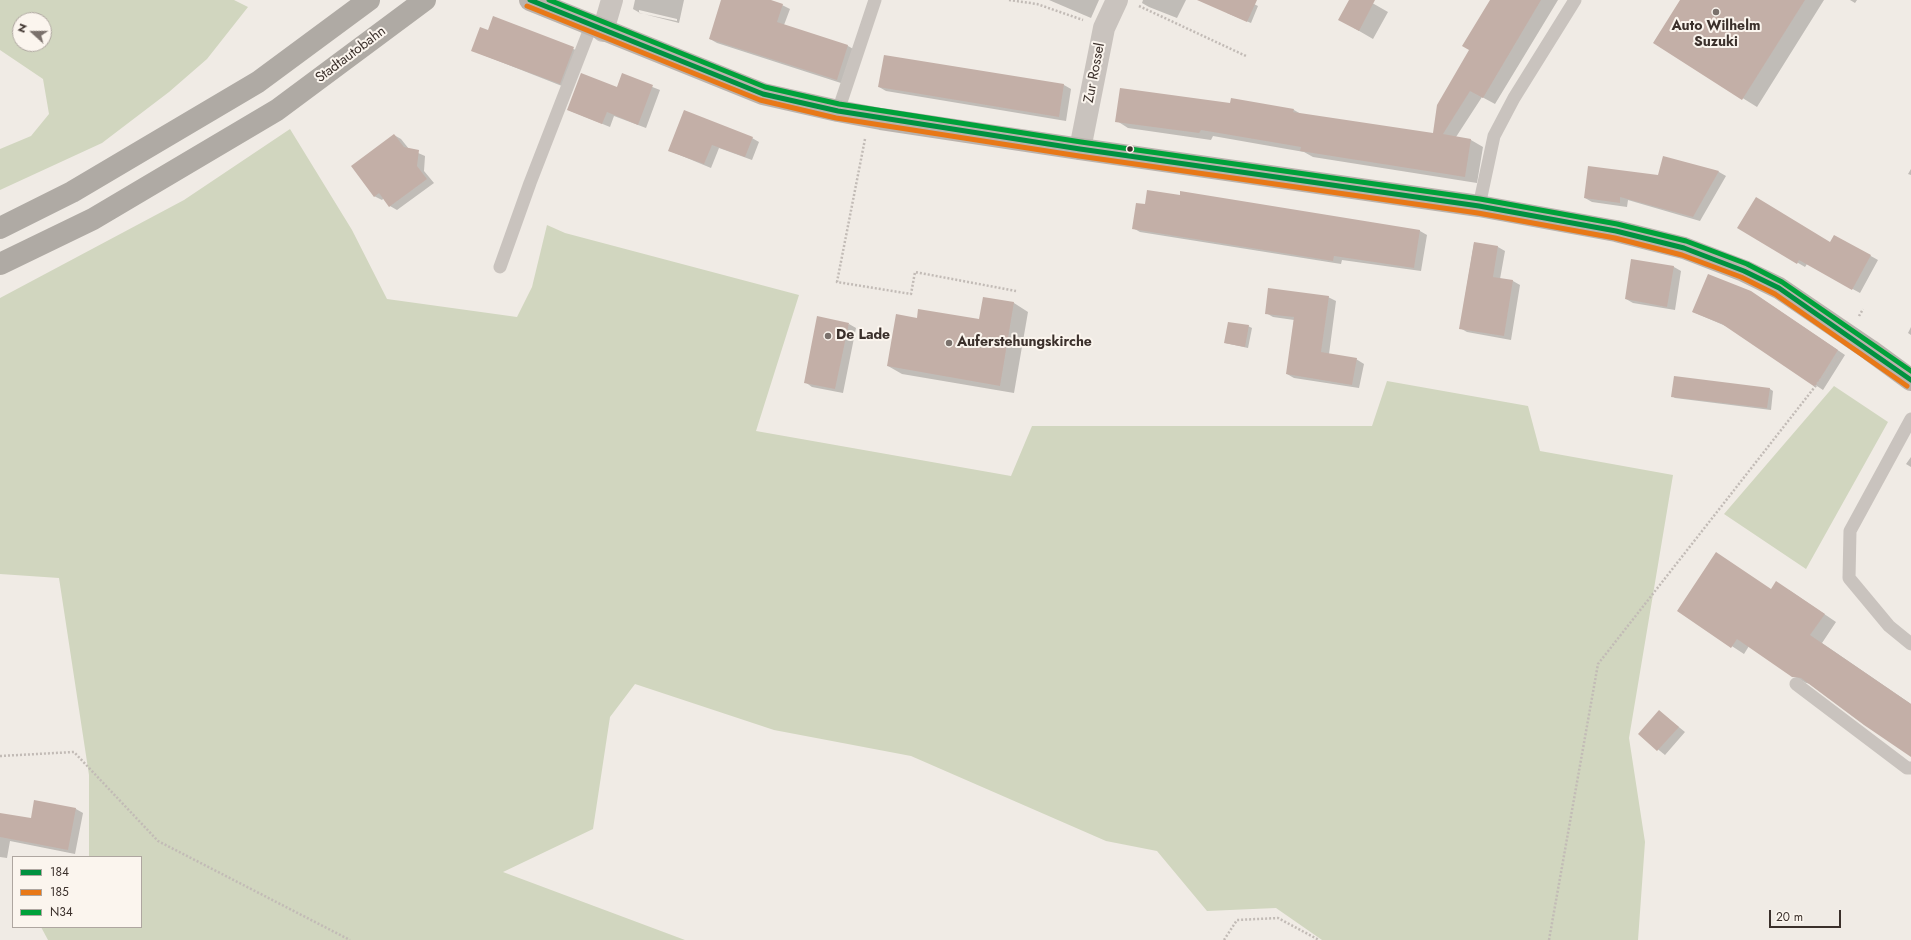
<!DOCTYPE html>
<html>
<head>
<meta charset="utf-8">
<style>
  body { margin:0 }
  #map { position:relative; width:1911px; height:940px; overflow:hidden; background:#f0ebe5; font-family:Jost,sans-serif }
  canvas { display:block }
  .legend { position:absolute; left:12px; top:856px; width:130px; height:72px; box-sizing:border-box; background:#fbf5ee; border:1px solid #aea6a0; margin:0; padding:5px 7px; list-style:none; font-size:12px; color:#3b302b }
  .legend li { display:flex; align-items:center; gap:8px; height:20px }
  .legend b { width:20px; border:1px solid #aea6a0 }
  .north { position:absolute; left:12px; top:12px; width:40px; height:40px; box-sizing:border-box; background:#fbf5ee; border:1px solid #aea6a0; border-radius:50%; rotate:291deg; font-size:11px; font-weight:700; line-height:16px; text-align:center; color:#3b302b }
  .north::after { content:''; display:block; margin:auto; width:14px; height:18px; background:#7a716c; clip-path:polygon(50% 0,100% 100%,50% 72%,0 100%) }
  .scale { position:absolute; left:1769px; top:910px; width:72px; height:18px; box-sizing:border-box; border:2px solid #3b302b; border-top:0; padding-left:5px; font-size:12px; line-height:14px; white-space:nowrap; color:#3b302b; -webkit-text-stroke:3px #fbf5ee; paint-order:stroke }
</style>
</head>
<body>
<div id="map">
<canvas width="1911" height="940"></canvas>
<ul class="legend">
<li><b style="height:5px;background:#009140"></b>184</li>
<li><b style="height:5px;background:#e87817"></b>185</li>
<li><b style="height:5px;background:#00a13a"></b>N34</li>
</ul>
<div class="north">N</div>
<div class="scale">20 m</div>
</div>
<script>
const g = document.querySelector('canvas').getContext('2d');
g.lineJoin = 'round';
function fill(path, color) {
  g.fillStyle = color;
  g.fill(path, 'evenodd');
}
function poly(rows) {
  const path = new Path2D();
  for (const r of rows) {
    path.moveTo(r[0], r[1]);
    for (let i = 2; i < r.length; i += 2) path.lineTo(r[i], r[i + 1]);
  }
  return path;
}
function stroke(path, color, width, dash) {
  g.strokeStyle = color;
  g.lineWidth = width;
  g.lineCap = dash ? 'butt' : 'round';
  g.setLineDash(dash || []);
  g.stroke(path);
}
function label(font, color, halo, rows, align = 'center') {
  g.font = font + ' Jost,sans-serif';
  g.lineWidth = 4;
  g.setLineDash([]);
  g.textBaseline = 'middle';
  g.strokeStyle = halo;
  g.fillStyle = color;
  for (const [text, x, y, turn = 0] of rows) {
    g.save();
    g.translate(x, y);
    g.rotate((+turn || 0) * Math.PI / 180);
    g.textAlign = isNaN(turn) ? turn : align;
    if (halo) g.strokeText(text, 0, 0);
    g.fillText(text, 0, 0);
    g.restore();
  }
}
const green = poly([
  [0,0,234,0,248,7,207,59,169,92,102,143,0,190,0,149,31,136,49,114,43,79,0,50],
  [20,20,44,20,44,44,20,44],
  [290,129,352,230,387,299,517,317,532,287,547,225,565,233,799,295,756,431,1011,476,1032,426,1372,426,1387,381,1528,406,1540,451,1673,475,1629,738,1645,842,1638,940,1322,940,1276,908,1207,911,1157,851,1106,841,911,756,774,730,635,684,610,717,593,829,503,872,685,940,48,940,41,927,141,927,141,857,89,857,89,775,59,578,0,574,0,298,184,200],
  [1834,386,1888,422,1806,569,1724,514]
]);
const shadow = poly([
  [635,0,684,0,679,23,640,13,633,9],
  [639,10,677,19,677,21,639,13],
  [722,0,768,0,782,5,790,9,784,25,848,46,855,50,844,84,717,43,710,39],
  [1049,0,1099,0,1091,18],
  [1143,0,1186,0,1177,18,1149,7,1142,3],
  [1229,0,1246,0,1258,6,1251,23,1227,13],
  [1350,0,1367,0,1388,12,1373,39,1354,28],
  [1491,0,1558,0,1495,104,1482,97,1456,137,1471,140,1483,147,1477,183,1313,157,1304,152,1213,136,1211,140,1128,128,1117,121,1231,104,1294,110,1301,114,1434,134],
  [1681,0,1824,0,1757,107,1654,43],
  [1850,0,1857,0,1855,3],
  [494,18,581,52,567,88,473,51,489,31],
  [622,75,660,90,646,128,614,116,610,127,568,110,617,88],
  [1064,85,1071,89,1066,121,886,91,879,87],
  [394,135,401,139,409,149,425,156,424,171,434,183,397,210,390,206,384,198,382,200,374,196],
  [752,138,759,142,752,160,719,148,711,168,670,151],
  [1664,157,1719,172,1726,176,1700,221,1628,200,1627,207,1592,202,1585,198,1658,177],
  [1911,169,1911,175,1908,174],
  [1181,192,1420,231,1427,235,1421,271,1342,260,1341,264,1140,232,1133,228,1145,205,1181,196],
  [1739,228,1831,243,1835,236,1878,260,1860,293,1807,264,1805,267],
  [1474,243,1498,247,1505,251,1500,279,1513,281,1520,285,1511,340,1467,332,1460,328],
  [1632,260,1674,267,1681,271,1675,310,1633,303,1626,299],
  [1328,297,1336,301,1329,354,1356,359,1364,364,1359,388,1294,378,1287,374,1294,320,1273,317,1266,313],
  [1759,297,1845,355,1823,390,1728,327,1693,312],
  [984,298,1014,303,1028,312,1014,393,902,374,888,366,980,321],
  [849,324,856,328,843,393,812,387,805,382],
  [1248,326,1252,328,1248,348,1225,343],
  [1911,327,1911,335,1908,333],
  [1770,389,1773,391,1771,410,1675,398,1672,396],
  [1911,457,1911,467,1906,464],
  [1772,590,1789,590,1836,622,1822,643,1911,704,1911,756,1811,684,1806,683,1793,676,1749,646,1744,654,1678,611],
  [1659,711,1685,732,1665,755,1639,734],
  [35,801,76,809,83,813,75,854,10,841,7,858,0,857,0,814,32,819]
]);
const building = poly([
  [721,0,771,0,783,4,777,22,848,45,837,80,709,39],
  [1197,0,1257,0,1247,22],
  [1349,0,1375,0,1359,31,1338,20],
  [1490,0,1541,0,1483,98,1470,91,1443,134,1471,139,1465,177,1300,151,1301,147,1201,130,1199,133,1115,122,1120,88,1230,103,1231,98,1294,109,1293,112,1433,133,1437,105,1469,50,1462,46],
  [1680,0,1805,0,1742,100,1653,43],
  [493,16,574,47,560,84,471,51,480,27,488,30],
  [884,55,1064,84,1059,117,878,87],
  [581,73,617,87,622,73,653,85,638,125,607,112,602,124,567,110],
  [684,110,753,137,745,157,712,145,704,164,668,151],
  [394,134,404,147,419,150,417,166,427,179,389,207,379,193,374,197,351,166],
  [1663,156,1719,171,1693,217,1620,197,1620,203,1584,198,1588,166,1658,175],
  [1147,190,1180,195,1180,191,1420,230,1414,268,1334,256,1333,261,1132,229,1136,203,1145,204],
  [1756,197,1830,242,1834,235,1871,255,1852,290,1799,260,1797,264,1737,228],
  [1474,242,1498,246,1493,277,1513,280,1504,336,1459,329],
  [1631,259,1674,266,1667,307,1625,299],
  [1708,274,1751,291,1838,350,1815,387,1722,324,1692,312],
  [1268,288,1329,296,1321,352,1357,358,1352,385,1286,374,1294,317,1265,314],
  [983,297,1014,302,1000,386,887,366,896,314,917,318,918,309,979,319],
  [817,316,849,323,835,389,804,383],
  [1228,322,1249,325,1245,347,1224,343],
  [1674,376,1770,388,1767,408,1671,397],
  [1716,552,1771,589,1776,581,1825,614,1810,635,1911,704,1911,757,1864,725,1801,678,1792,677,1737,639,1731,648,1677,611],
  [1659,710,1679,727,1657,751,1638,734],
  [34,800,76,808,68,850,0,837,0,813,31,818]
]);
const path = poly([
  [1009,0,1037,4,1083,20],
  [1139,6,1246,56],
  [865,139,837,282,911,294,915,272,1016,291],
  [1859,316,1863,309],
  [0,756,74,752,158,841,350,940],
  [1224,940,1237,920,1278,918,1319,940],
  [1549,940,1598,664,1839,356]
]);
const lane = poly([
  [838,111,875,0],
  [1479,206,1494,136,1514,98,1575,0],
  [500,267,530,183,591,26],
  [1911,419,1850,531,1849,578,1889,626,1911,644],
  [1796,684,1907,768,1911,768]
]);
const street = poly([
  [603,31,612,0],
  [1080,149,1104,28,1117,0]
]);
const secondary = poly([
  [530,0,763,94,838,111,881,119,1080,149,1479,206,1616,231,1684,248,1744,271,1779,288,1870,350,1911,380]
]);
const highway = poly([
  [0,228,72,192,258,82,369,0],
  [0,264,93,219,277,110,425,0]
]);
const bus1 = poly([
  [530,0,763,94,838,111,1080,149,1479,206,1616,231,1684,248,1744,271,1779,288,1911,380]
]);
const bus2 = poly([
  [527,6,760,100,836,118,1079,156,1478,213,1615,238,1682,255,1741,277,1775,294,1907,386]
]);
const bus3 = poly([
  [549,0,765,87,839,104,1081,142,1480,199,1617,224,1686,241,1747,264,1782,282,1911,371]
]);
const markers = [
  [1716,12,4,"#7a716c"],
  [1130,149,3.5,"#3b302b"],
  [828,336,4,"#7a716c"],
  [949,343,4,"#7a716c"]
];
const poiNames = [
  ["Auto Wilhelm",1716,27,"center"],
  ["Suzuki",1716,43,"center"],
  ["De Lade",836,336],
  ["Auferstehungskirche",957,343]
];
const streetNames = [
  ["Stadtautobahn",351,55,-37],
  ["Zur Rossel",1095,73,-79]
];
fill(green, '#d1d6bf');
fill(shadow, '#0003');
fill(building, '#c3afa7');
stroke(path, '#c2bbb6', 2.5, [2, 2]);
stroke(lane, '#c9c3be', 13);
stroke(street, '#c9c3be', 22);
stroke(secondary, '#bab3ae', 22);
stroke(highway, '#afaaa4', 22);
stroke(bus1, '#009140', 5);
stroke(bus2, '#e87817', 5);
stroke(bus3, '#00a13a', 5);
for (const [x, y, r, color] of markers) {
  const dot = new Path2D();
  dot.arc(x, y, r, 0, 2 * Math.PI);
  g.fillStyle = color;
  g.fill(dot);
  stroke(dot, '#fbf5ee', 1.5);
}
label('bold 14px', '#3b302b', '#fbf5ee', poiNames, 'left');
label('14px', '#3b302b', '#fbf5ee', streetNames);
</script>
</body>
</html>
